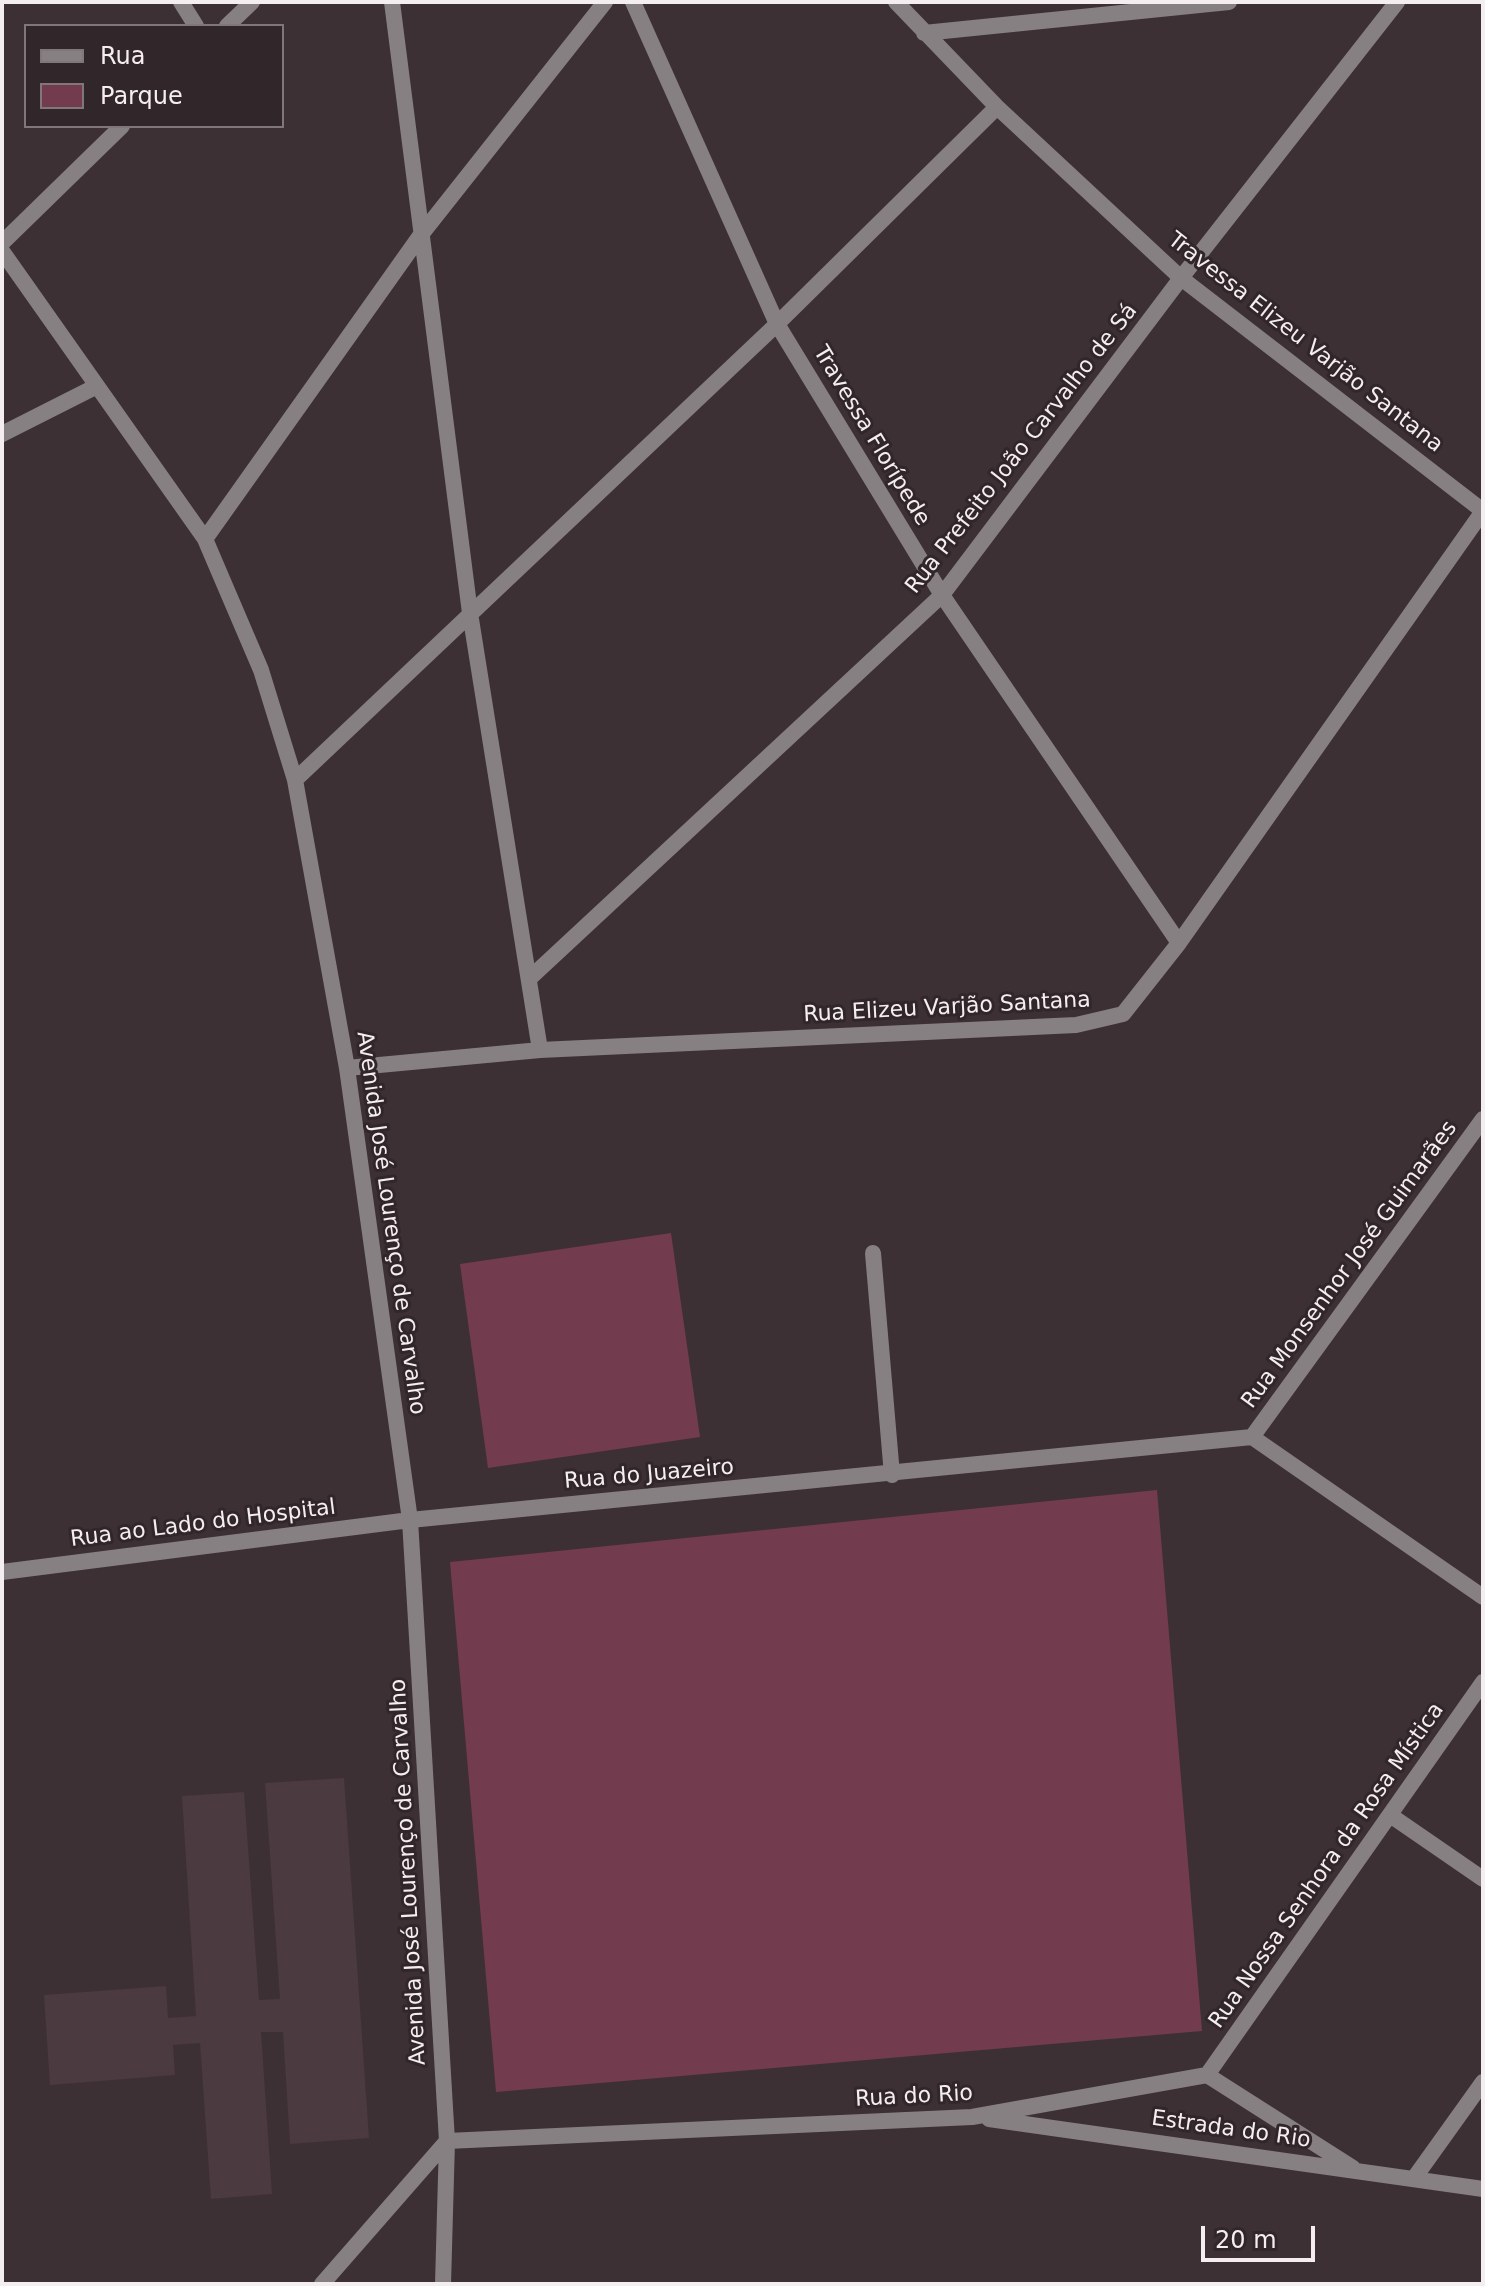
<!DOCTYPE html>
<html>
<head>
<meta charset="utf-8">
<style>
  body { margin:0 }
  #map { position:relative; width:1485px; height:2286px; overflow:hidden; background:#3c3034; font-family:"DejaVu Sans",sans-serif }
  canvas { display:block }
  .frame { position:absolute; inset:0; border:4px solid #f5eef0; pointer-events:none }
  .legend { position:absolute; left:24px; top:24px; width:260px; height:104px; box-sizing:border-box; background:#31272a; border:2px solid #7f7779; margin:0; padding:10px 14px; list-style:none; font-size:24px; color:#f5eef0 }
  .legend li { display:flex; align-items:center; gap:16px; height:40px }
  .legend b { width:40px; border:2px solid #7f7779 }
  .scale { position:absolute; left:1201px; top:2226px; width:114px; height:36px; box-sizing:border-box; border:4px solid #f5eef0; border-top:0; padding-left:10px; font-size:24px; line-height:28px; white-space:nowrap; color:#f5eef0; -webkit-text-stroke:6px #31272a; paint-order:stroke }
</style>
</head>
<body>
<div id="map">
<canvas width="1485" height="2286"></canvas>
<div class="frame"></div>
<ul class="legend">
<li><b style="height:10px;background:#868082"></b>Rua</li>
<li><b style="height:22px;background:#733b4e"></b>Parque</li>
</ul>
<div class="scale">20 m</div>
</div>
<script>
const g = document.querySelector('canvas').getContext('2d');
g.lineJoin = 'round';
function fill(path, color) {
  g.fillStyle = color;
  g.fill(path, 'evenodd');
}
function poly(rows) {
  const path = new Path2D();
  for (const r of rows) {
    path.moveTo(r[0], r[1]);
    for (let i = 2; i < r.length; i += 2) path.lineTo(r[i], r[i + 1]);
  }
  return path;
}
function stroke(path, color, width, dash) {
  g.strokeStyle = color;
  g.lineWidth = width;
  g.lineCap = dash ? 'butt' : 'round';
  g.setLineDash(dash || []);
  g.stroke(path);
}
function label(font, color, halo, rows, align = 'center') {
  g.font = font + ' "DejaVu Sans",sans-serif';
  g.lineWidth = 6;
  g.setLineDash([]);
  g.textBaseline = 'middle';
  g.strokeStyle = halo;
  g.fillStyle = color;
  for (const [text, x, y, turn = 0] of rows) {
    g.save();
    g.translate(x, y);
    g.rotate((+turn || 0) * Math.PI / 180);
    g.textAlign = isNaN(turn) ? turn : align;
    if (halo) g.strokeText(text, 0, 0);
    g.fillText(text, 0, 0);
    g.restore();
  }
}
const built = poly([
  [344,1778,369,2138,290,2144,283,2032,261,2032,272,2194,211,2199,200,2043,173,2045,175,2075,50,2085,44,1995,166,1986,168,2018,196,2016,182,1796,244,1792,259,2000,280,1999,265,1783]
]);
const green = poly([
  [671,1233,700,1437,488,1468,460,1264],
  [1157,1490,1202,2031,496,2092,450,1562]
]);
const lane = poly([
  [873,1253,892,1475]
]);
const street = poly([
  [181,2,196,26],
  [392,2,470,613,540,1050],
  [633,2,777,324,942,595,1179,943],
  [896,2,997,107,1181,278,1483,511],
  [227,26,252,2],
  [924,33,1229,2],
  [2,243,122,126],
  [2,251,205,539,261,670,295,780,347,1068,410,1520,447,2141,443,2284],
  [2,434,97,386],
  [205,539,420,236,605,2],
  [295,780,777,324,997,107],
  [530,978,942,595,1181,278,1397,2],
  [347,1068,540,1050,1076,1025,1123,1014,1179,943,1483,511],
  [1252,1437,1483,1119],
  [1252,1437,1483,1597],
  [2,1572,410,1520,1252,1437],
  [1390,1815,1483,1879],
  [1207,2075,1483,1682],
  [989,2119,1483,2189],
  [1415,2177,1483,2082],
  [322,2284,447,2141,972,2117,1207,2075,1353,2168]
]);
const streetNames = [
  ["Travessa Elizeu Varjão Santana",1305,343,38],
  ["Travessa Florípede",871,436,59],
  ["Rua Prefeito João Carvalho de Sá",1022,449,-52],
  ["Rua Elizeu Varjão Santana",947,1008,-3],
  ["Avenida José Lourenço de Carvalho",390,1223,82],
  ["Rua Monsenhor José Guimarães",1350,1265,-54],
  ["Rua do Juazeiro",649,1475,-5],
  ["Rua ao Lado do Hospital",203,1524,-7],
  ["Rua Nossa Senhora da Rosa Mística",1327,1866,-55],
  ["Avenida José Lourenço de Carvalho",409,1872,-93],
  ["Rua do Rio",914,2097,-3],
  ["Estrada do Rio",1231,2130,8]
];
fill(built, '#4b3a3f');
fill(green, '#733b4e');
stroke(lane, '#868082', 16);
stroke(street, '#868082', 16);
label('22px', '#f5eef0', '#31272a', streetNames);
</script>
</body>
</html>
